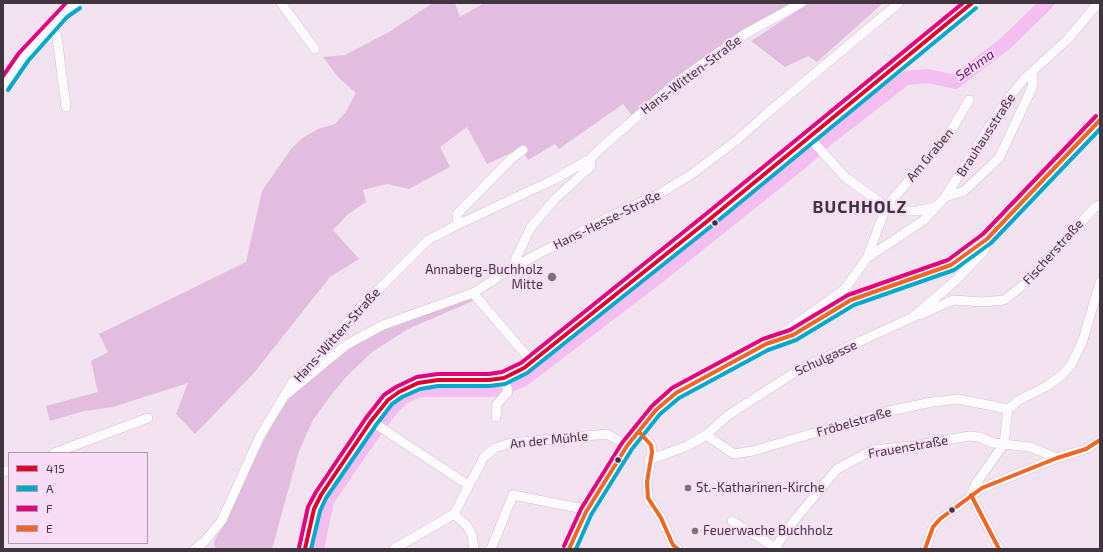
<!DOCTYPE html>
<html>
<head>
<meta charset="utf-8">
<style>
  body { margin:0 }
  #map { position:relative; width:1103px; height:552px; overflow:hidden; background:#f3e3f1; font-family:"Exo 2",sans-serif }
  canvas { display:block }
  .frame { position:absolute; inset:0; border:4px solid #40353f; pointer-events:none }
  .legend { position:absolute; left:8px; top:452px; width:140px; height:92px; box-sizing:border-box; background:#f9ddf6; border:1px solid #af9aad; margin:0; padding:5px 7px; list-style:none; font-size:12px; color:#40353f }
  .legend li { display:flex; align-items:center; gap:8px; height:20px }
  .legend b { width:20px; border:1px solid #af9aad }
</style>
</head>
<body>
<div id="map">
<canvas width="1103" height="552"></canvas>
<div class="frame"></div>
<ul class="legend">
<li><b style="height:5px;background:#e4002b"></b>415</li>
<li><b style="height:5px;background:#00a9ce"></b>A</li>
<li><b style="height:5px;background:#e5007d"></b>F</li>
<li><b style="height:5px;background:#f26522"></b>E</li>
</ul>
</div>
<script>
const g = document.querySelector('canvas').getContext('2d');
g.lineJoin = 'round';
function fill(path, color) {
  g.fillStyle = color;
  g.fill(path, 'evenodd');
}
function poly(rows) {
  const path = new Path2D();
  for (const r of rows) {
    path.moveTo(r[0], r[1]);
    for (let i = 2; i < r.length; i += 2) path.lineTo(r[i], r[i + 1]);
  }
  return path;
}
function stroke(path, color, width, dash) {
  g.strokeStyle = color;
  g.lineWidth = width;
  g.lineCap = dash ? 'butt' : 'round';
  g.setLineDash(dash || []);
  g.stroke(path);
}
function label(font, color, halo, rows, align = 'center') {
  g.font = font + ' "Exo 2",sans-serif';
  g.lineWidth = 4;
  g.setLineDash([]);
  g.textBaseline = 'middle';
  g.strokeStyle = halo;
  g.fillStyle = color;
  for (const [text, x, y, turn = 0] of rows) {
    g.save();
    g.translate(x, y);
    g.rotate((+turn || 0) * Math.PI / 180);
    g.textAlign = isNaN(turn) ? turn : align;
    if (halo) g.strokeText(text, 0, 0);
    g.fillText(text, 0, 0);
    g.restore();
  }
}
const green = poly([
  [433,3,455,3,460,17,484,3,796,3,632,116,623,104,559,149,555,144,528,160,521,148,487,164,467,127,440,147,450,167,409,189,387,184,363,190,366,202,347,215,333,230,359,259,330,277,253,374,195,434,176,414,188,383,113,407,84,411,50,421,46,406,98,392,91,361,108,352,99,334,246,262,262,191,291,149,301,139,318,129,335,124,345,113,356,93,338,77,323,57,345,55,389,32],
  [809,3,883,3,817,62,808,56,785,67,751,41],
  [471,298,473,301,408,329,372,352,347,376,331,395,313,420,299,451,272,549,215,549,214,541,226,521,258,451,276,418,292,394,335,359,361,341,401,322]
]);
const river = poly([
  [317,549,327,501,365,445,392,408,402,398,419,390,497,390,523,380,658,277,803,161,826,140,906,78,928,76,955,82,1006,43,1047,3]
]);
const minor = poly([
  [281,3,315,49],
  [51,26,57,37,66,107],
  [3,87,23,57,63,13,76,3],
  [809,137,845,177,886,207,902,211,918,211,935,207],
  [945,197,964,191,999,158,1032,88,1033,77,1031,73],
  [457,225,553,180,590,159],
  [867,258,924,220,945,197,1006,101,1024,79,1068,39,1098,3],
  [517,265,515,260,531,227,555,199,591,166,590,159,602,147,676,83,745,34,801,3],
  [473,293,532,362],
  [920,315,953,300,983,302,1004,300,1026,283,1094,208,1100,205],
  [776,338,844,290,867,258,886,207,949,134,969,100],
  [288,393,346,345,383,325,473,293,517,265,609,217,659,194,692,174,737,140,765,115,899,3],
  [496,417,497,404,508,392,504,378],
  [371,421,468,485],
  [639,432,651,445,652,452,647,482,648,498,661,518,673,545,678,549],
  [706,435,734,454,753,451,885,412,932,402,958,399,1008,409],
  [54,453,148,418],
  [649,460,687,446,706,435,727,416,800,369,913,317,955,281,984,251,987,239],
  [3,472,9,470],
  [971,495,977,482,1004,444,1008,409,1019,400,1047,386,1062,375,1071,365,1083,340,1100,282],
  [971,495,999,549],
  [454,514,467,526,472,535,474,549],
  [732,521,778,549],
  [195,549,205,541,222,520,260,436,293,381,311,365,361,307,428,240,457,225,457,214,511,159,523,150],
  [394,549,454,514,484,457,495,448,511,443,607,434,627,446],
  [491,549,513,495,579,508,586,512],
  [569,549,586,512,627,446,656,410,676,393,766,344,793,335,851,300,951,265,987,239,1100,120],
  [774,549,793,522,837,469,873,450,913,446,969,436,979,437,993,443,1030,447,1057,458],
  [925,549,933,527,940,519,982,488,1057,458,1086,449,1100,440]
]);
const primary = poly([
  [305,549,314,509,321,495,371,421,388,400,399,392,418,383,438,380,489,380,504,378,524,368,710,219,972,3]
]);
const bus1 = poly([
  [305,549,314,509,321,495,371,421,388,400,399,392,418,383,438,380,489,380,504,378,524,368,710,219,972,3]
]);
const bus2 = poly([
  [8,90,28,61,67,17,80,8],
  [311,549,320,511,326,498,376,425,392,404,402,397,420,389,438,386,489,386,505,384,527,373,714,224,976,8],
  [576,549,591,515,632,449,660,414,679,398,768,350,796,340,854,305,954,270,991,243,1100,129]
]);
const bus3 = poly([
  [3,76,19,53,66,3],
  [564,546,581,509,622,443,652,406,672,388,763,339,790,330,848,295,948,260,983,234,1096,116],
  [299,548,308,507,316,492,366,418,384,395,396,387,417,377,438,374,489,374,502,372,521,363,706,214,963,3]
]);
const bus4 = poly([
  [639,432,651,445,652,452,647,482,648,498,661,518,673,545,678,549],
  [971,495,999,549],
  [569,549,586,512,627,446,656,410,676,393,766,344,793,335,851,300,951,265,987,239,1100,120],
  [925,549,933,527,940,519,982,488,1057,458,1086,449,1100,440]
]);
const markers = [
  [715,223,3.5,"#40353f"],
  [552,277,5,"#7f727d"],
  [618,460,3.5,"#40353f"],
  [688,488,4,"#7f727d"],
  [952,510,3.5,"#40353f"],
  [695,531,4,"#7f727d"]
];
const streetNames = [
  ["Hans-Witten-Straße",691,75,-37],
  ["Brauhausstraße",986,135,-57],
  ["Am Graben",930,155,-50],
  ["Hans-Hesse-Straße",607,220,-26],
  ["Fischerstraße",1053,252,-48],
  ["Hans-Witten-Straße",337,335,-48],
  ["Schulgasse",826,358,-25],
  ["Fröbelstraße",854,422,-16],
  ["An der Mühle",549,440,-6],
  ["Frauenstraße",908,447,-10]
];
const poiNames = [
  ["Annaberg-Buchholz",543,270,"right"],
  ["Mitte",543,285,"right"],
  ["St.-Katharinen-Kirche",696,488],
  ["Feuerwache Buchholz",703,531]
];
const waterNames = [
  ["Sehma",975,65,-35]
];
const districtNames = [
  ["BUCHHOLZ",860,207]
];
fill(green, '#e2bddf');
stroke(river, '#f4bef0', 14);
stroke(minor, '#cfc2cd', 10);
stroke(primary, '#cfc2cd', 16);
stroke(minor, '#fdfbfd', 9);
stroke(primary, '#fdfbfd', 15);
stroke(bus1, '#e4002b', 4);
stroke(bus2, '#00a9ce', 4);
stroke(bus3, '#e5007d', 4);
stroke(bus4, '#f26522', 4);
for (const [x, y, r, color] of markers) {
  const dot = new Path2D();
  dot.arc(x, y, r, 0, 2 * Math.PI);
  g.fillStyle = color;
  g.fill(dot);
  stroke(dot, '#f9ddf6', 1.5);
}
label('13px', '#40353f', '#f9ddf6', streetNames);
label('13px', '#40353f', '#f9ddf6', poiNames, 'left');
label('italic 14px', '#6a1867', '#f9ddf6', waterNames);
g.letterSpacing = '1px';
label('bold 17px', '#40353f', '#f9ddf6', districtNames);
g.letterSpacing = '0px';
</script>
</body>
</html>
